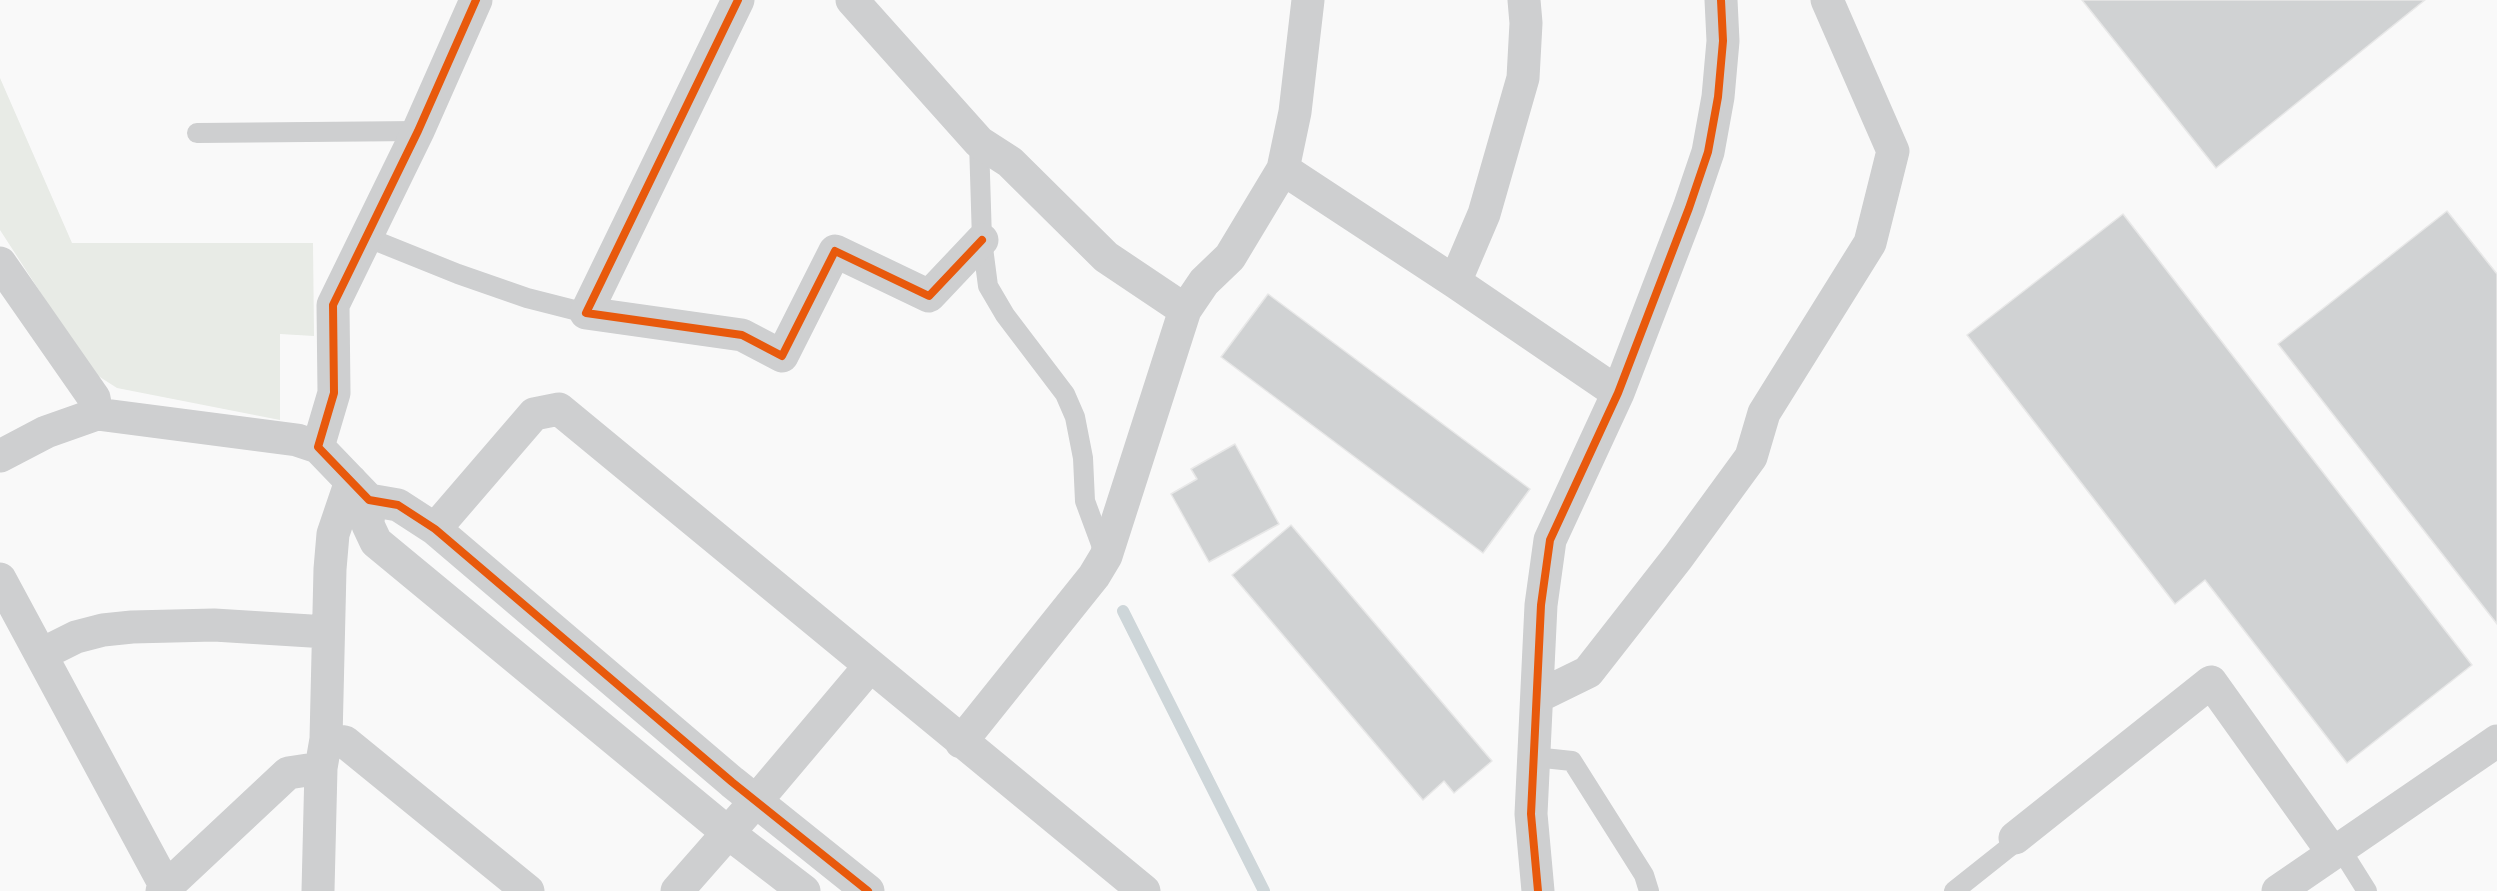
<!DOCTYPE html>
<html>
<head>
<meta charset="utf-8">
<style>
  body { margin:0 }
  canvas { display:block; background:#f9f9f9 }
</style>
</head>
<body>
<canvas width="2497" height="891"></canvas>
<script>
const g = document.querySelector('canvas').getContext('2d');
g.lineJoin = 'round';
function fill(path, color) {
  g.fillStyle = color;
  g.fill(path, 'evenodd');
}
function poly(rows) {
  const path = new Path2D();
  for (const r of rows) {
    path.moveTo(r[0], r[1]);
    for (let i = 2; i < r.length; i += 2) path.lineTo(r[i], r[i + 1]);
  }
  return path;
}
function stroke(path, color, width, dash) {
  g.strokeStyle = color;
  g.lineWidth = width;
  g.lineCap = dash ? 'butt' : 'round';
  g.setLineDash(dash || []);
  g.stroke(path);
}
const green = poly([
  [0,78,72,243,313,243,314,336,280,334,280,420,117,388,92,372,0,230]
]);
const stream = poly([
  [1123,611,1264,891]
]);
const building = poly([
  [2082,0,2425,0,2216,168,2082,0],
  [2447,211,2497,274,2497,624,2278,344,2447,211],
  [2123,214,2472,665,2347,763,2205,580,2175,604,1967,335,2123,214],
  [1268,294,1530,489,1483,553,1221,357,1268,294],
  [1235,444,1279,524,1209,562,1171,494,1197,479,1191,469,1235,444],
  [1291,525,1492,761,1454,793,1444,781,1423,800,1232,575,1291,525]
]);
const service = poly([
  [197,133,418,131],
  [979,142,982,240,988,286,1005,315,1065,394,1075,417,1083,458,1085,501,1105,555],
  [366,237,458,274,527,298,586,313],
  [1534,757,1572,761,1644,875,1649,891],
  [2340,848,2367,891],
  [1954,891,2017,841,2015,838]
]);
const minor = poly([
  [476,0,418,131,333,305,334,393,318,447,369,500,398,505,435,529,732,782,868,891],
  [738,0,586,313,742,335,782,356,835,251,929,296,982,240],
  [852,0,979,142,1010,162,1106,257,1185,310],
  [1283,169,1455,282,1618,393],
  [0,263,94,398,97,414],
  [1455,282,1484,214,1523,78,1526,23,1524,0],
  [0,456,46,432,97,414,297,440,318,447],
  [369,500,368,525,376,542,727,832,804,891],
  [435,529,534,414,559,409,1144,891],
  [0,579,166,887],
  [42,654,76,637,103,630,132,627,214,625,327,632],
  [1537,697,1588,672,1678,557,1751,457,1764,413,1870,243,1893,151,1827,0],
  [326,739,345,742,528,891],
  [961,742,1094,576,1106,556,1185,310,1204,282,1230,257,1283,169,1295,112,1308,0],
  [2015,838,2211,682,2333,853],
  [162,891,288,773,321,768],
  [318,891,321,768,326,739,330,569,333,534,351,481],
  [677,891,756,801,870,666],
  [1538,891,1531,814,1541,605,1550,540,1618,393,1689,208,1708,152,1718,97,1723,41,1721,0],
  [2278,891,2497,741]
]);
const cycleway = poly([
  [476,0,418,131,333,305,334,393,318,447,369,500,398,505,435,529,732,782,868,891],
  [738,0,586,313,742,335,782,356,835,251,929,296,982,240],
  [1538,891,1531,814,1541,605,1550,540,1618,393,1689,208,1708,152,1718,97,1723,41,1721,0]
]);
fill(green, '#e8ebe6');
stroke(stream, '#ced6d9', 12);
fill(building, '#d0d2d3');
stroke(building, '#e8e8e8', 1.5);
stroke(service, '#cecfd0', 20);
stroke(minor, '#cecfd0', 33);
stroke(cycleway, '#e8590c', 8);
</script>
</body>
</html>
